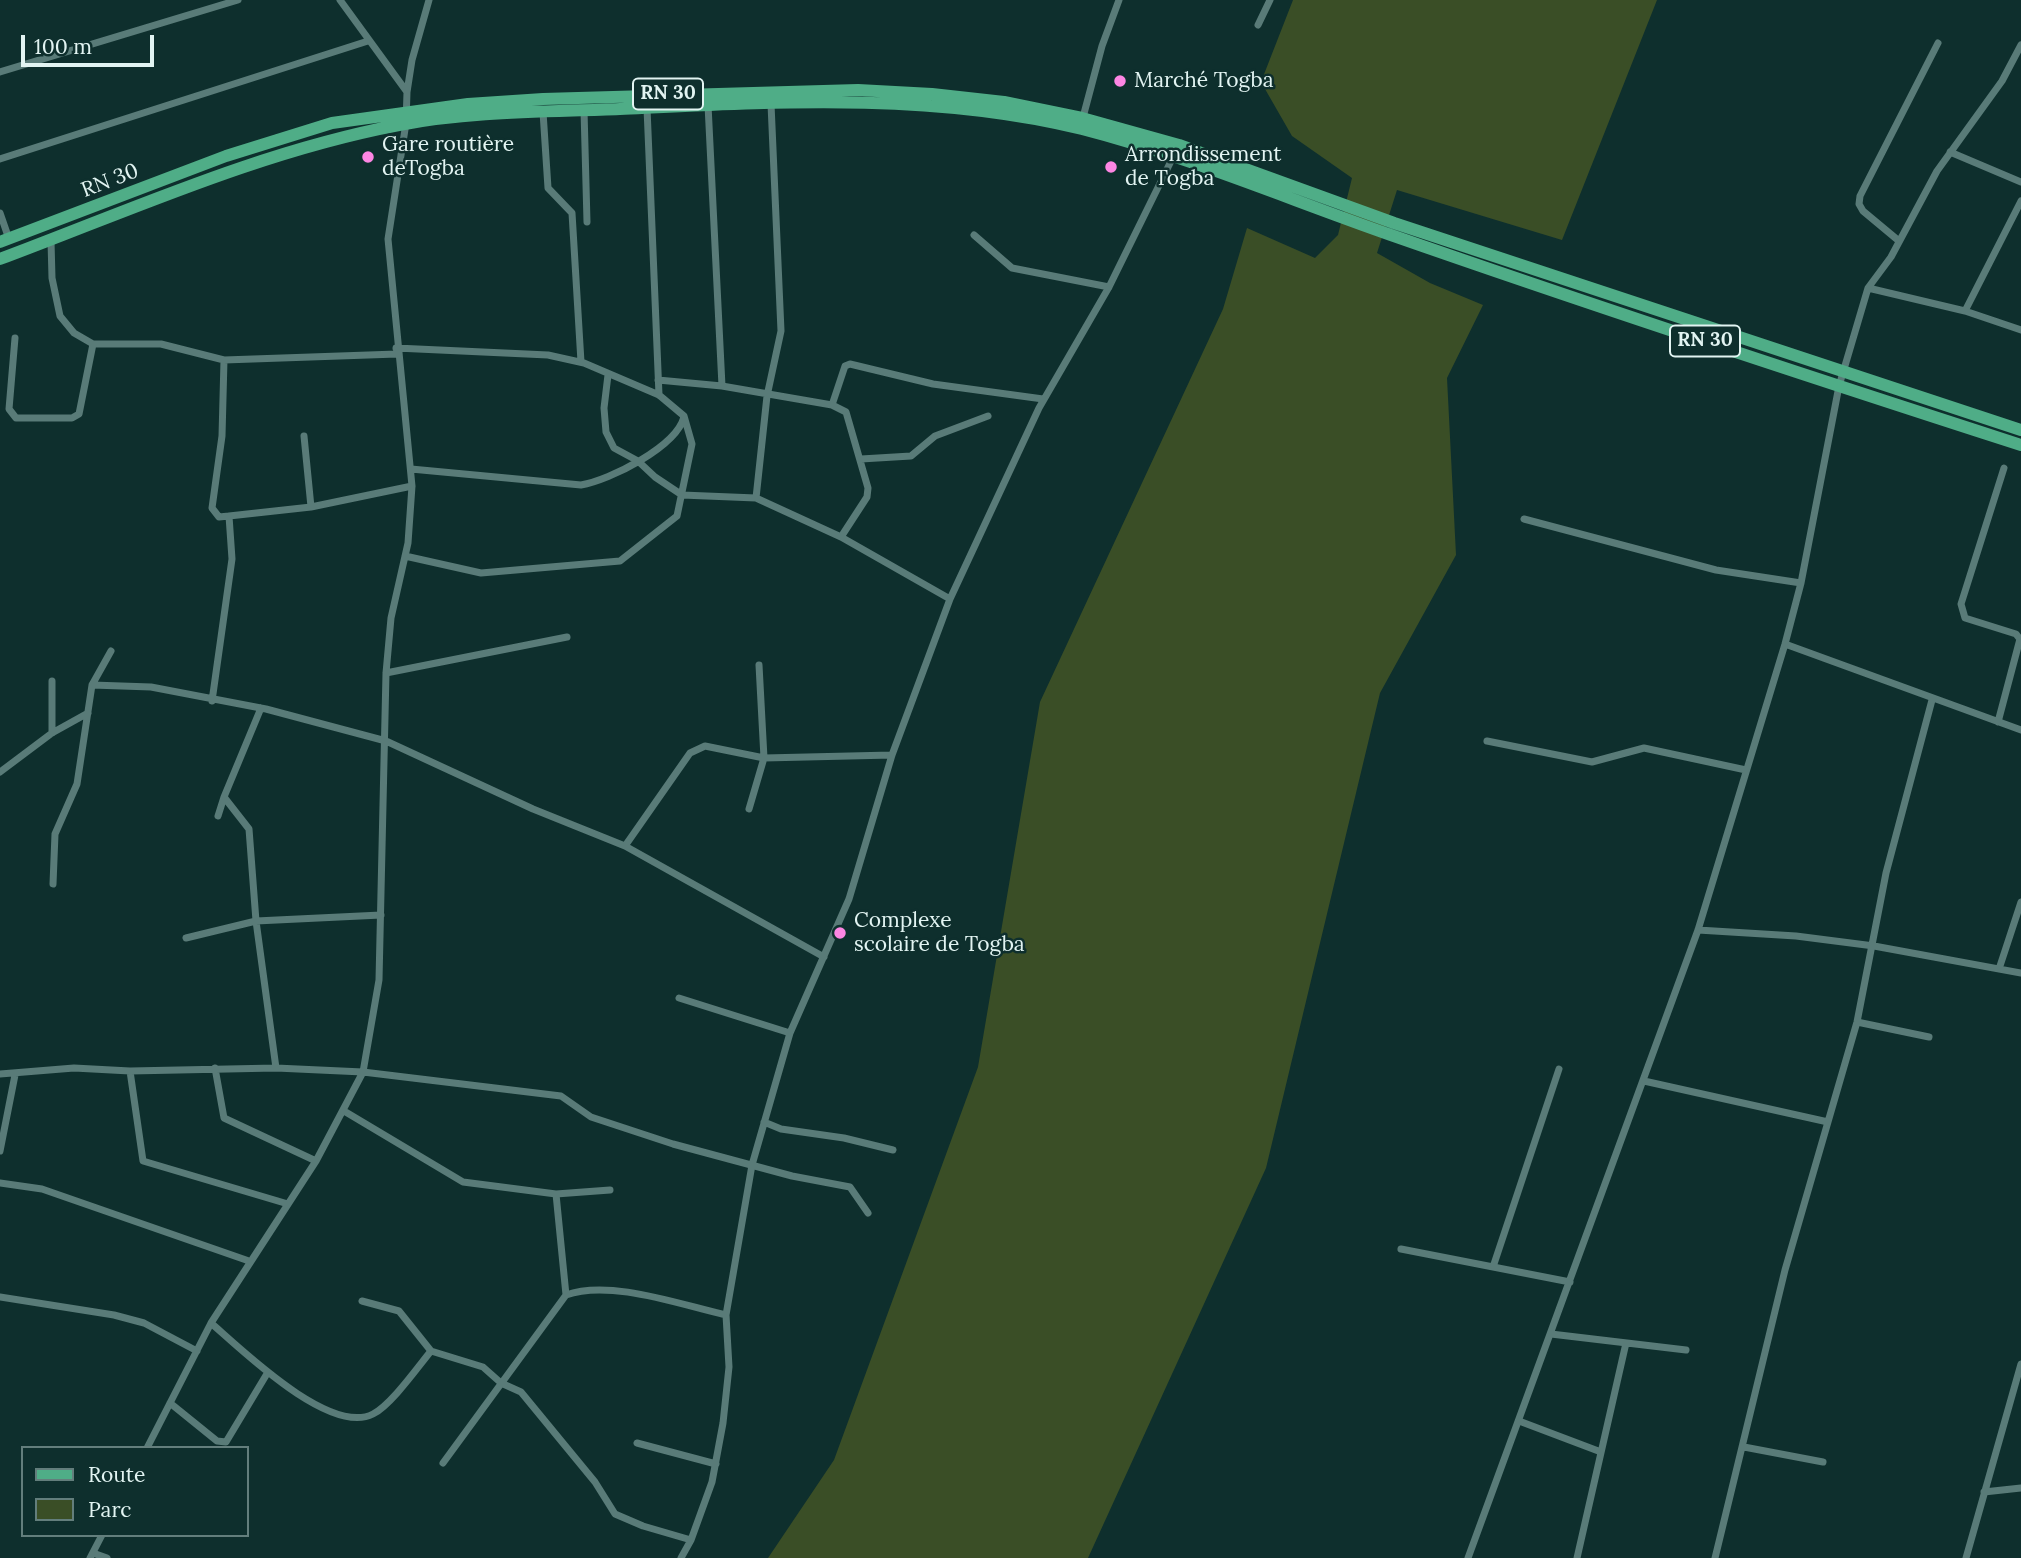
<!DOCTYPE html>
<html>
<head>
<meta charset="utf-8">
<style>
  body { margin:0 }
  #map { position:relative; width:2021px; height:1558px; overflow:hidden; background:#0e2f2d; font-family:Lora,serif }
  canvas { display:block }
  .legend { position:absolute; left:21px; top:1446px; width:228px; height:91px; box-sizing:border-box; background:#0e2f2d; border:2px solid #637e7c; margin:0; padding:9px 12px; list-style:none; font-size:21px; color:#e2f4f2 }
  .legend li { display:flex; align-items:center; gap:14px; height:35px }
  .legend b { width:35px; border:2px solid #637e7c }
  .scale { position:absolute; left:21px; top:35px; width:133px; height:32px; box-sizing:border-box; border:4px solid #e2f4f2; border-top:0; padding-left:9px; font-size:21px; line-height:24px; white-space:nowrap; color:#e2f4f2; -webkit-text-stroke:5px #0e2f2d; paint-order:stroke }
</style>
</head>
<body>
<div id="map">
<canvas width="2021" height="1558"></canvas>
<ul class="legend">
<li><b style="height:9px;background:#4fad87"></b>Route</li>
<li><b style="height:19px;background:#3a4e26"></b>Parc</li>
</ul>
<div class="scale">100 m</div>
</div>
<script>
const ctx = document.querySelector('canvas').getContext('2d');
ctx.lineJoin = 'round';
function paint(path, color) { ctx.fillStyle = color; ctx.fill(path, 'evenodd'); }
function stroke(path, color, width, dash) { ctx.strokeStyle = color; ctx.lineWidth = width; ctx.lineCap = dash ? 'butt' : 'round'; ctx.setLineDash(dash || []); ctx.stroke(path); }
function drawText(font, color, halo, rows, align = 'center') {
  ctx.font = font + ' Lora,serif'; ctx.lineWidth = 5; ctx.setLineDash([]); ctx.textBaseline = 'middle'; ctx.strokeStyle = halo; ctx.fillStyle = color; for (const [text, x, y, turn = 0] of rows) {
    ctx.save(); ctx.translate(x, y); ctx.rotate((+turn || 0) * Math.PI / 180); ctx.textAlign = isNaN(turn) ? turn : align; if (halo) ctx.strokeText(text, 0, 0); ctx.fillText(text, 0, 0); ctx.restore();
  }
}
const green = new Path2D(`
  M1293 0H1657L1562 240 1397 190 1377 253 1430 283 1483 305 1447 378 1456 555 1380 693 1266 1168 1088 1558H768L834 1460 978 1067 1040 702 1223 309 1247 228 1315 258 1338 235 1352 178 1292 136 1261 82Z`);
const minor = new Path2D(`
  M1258 25 1270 0
  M0 72 238 0
  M407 92 412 60 429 0
  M708 105 722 386
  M647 108 659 395
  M584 110 587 222
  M543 112 548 188 572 213 581 362
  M1082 121 1102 46 1119 0
  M1950 152 2021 182
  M0 159 368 41
  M0 213 9 239
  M974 235 1012 268 1109 287
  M51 241 52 278 60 316 74 333 93 344H161L224 360 397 354
  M1899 241 1863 211 1859 204 1860 196 1938 43
  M1868 288 1965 311 2021 330
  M1965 311 2021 201
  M15 338 9 409 16 418H72L79 414 93 344
  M396 348 548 355 584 363 659 395 684 416 692 444 677 516 620 561 481 573 405 556
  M608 375 604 408 606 432 614 448 638 461 655 477 682 495 756 498 841 537 950 599
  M658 380 722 386 832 405 846 412 868 488 867 497 841 537
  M832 405 845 366 850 364 933 384 1043 399
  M304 436 311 507
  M861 459 911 456 935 436 988 416
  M411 469 581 485C610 480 676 447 684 417
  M756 498 767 396 781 331 771 104
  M229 516 311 507 412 486
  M1524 519 1716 570 1801 583
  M1785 644 2021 730
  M386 673 567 637
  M52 681V733
  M92 685 151 687 266 709 386 741 533 809 625 846 824 957
  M212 701 232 559 229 516 219 517 212 508 222 436 224 360
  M261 708 224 797 249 829 256 921 276 1068
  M1998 722 2020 639 2016 634 1965 618 1961 604 2004 468
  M1487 741 1592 762 1644 748 1746 770
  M0 772 52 733 88 713
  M749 809 764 758 759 665
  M218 816 224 797
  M625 846 690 753 705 746 764 758 892 755
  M53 884 55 834 77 784 92 685 111 651
  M1698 930 1796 936 1874 946 2021 973
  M186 938 256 921 381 915
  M1999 969 2021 902
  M679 998 790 1033
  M1857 1022 1929 1037
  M215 1068 224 1118 316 1161
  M130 1071 143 1161 288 1204
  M0 1074 74 1068 130 1071 276 1068 363 1072 561 1096 591 1117 673 1144 792 1176 850 1187 868 1213
  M1644 1081 1828 1122
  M344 1111 463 1182 556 1194 610 1190
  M764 1122 781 1129 844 1138 893 1150
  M0 1151 15 1075
  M0 1183 42 1189 249 1261
  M556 1194 566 1295
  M1401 1249 1570 1282
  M1493 1267 1559 1069
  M0 1297 114 1315 144 1323 197 1351
  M362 1301 399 1311 431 1351 483 1367 501 1383 521 1392 595 1482 615 1514 643 1526 691 1540
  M211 1323C242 1350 330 1436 373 1414 391 1405 417 1368 431 1351
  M1551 1334 1686 1350
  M170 1403 217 1441 226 1442 268 1372
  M1519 1421 1601 1452
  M637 1443 716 1464
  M1744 1447 1823 1462
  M147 1448 211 1323 316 1161 363 1072 379 980 386 673 391 618 408 543 412 486 388 239 406 123 407 92 340 0
  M443 1463 566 1295C610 1279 681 1305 726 1315
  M1984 1492 2021 1488
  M93 1553 107 1558
  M90 1558 102 1535
  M681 1558 691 1540 712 1482 723 1423 729 1367 726 1315 752 1165 790 1033 849 899 892 755 950 599 1039 408 1109 287 1173 157
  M1468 1558 1698 930 1785 644 1801 583 1839 386 1868 288 1891 257 1937 171 2002 81 2021 45
  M1577 1558 1626 1343
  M1715 1558 1785 1270 1857 1022 1886 873 1932 700
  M1966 1558 2021 1364`);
const primary = new Path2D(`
  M0 242 226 156 332 123 468 104 543 99 858 90 932 94 1004 102 1082 118 1179 145 1394 223 2021 430
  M0 259C131 210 261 151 399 125 471 111 547 112 620 109 773 102 931 92 1082 129 1187 156 1288 199 1391 235 1600 308 1810 377 2021 445`);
const markers = [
  [1120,81,7,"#fd86e3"],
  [368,157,7,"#fd86e3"],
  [1111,167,7,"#fd86e3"],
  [840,933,7,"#fd86e3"]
];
const shields = [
  [668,94,70],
  [1705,341,70]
];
const shieldNames = [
  ["RN 30",668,94],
  ["RN 30",1705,341]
];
const poiNames = [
  ["Marché Togba",1134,81],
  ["Gare routière",382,145],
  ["deTogba",382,169],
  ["Arrondissement",1125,155],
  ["de Togba",1125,179],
  ["Complexe",854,921],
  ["scolaire de Togba",854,945]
];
const streetNames = [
  ["RN 30",110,181,-21]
];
paint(green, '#3a4e26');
stroke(minor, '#597b78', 7);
stroke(primary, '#4fad87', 12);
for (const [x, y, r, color] of markers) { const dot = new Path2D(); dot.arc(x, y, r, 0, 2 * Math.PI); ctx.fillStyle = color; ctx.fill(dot); stroke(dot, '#0e2f2d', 2.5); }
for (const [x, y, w] of shields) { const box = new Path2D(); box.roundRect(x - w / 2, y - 15.5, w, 31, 5); ctx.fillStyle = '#0e2f2d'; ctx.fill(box); stroke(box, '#e2f4f2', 2); }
drawText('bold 19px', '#e2f4f2', null, shieldNames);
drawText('21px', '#e2f4f2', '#0e2f2d', poiNames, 'left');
drawText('21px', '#e2f4f2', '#0e2f2d', streetNames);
</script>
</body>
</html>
